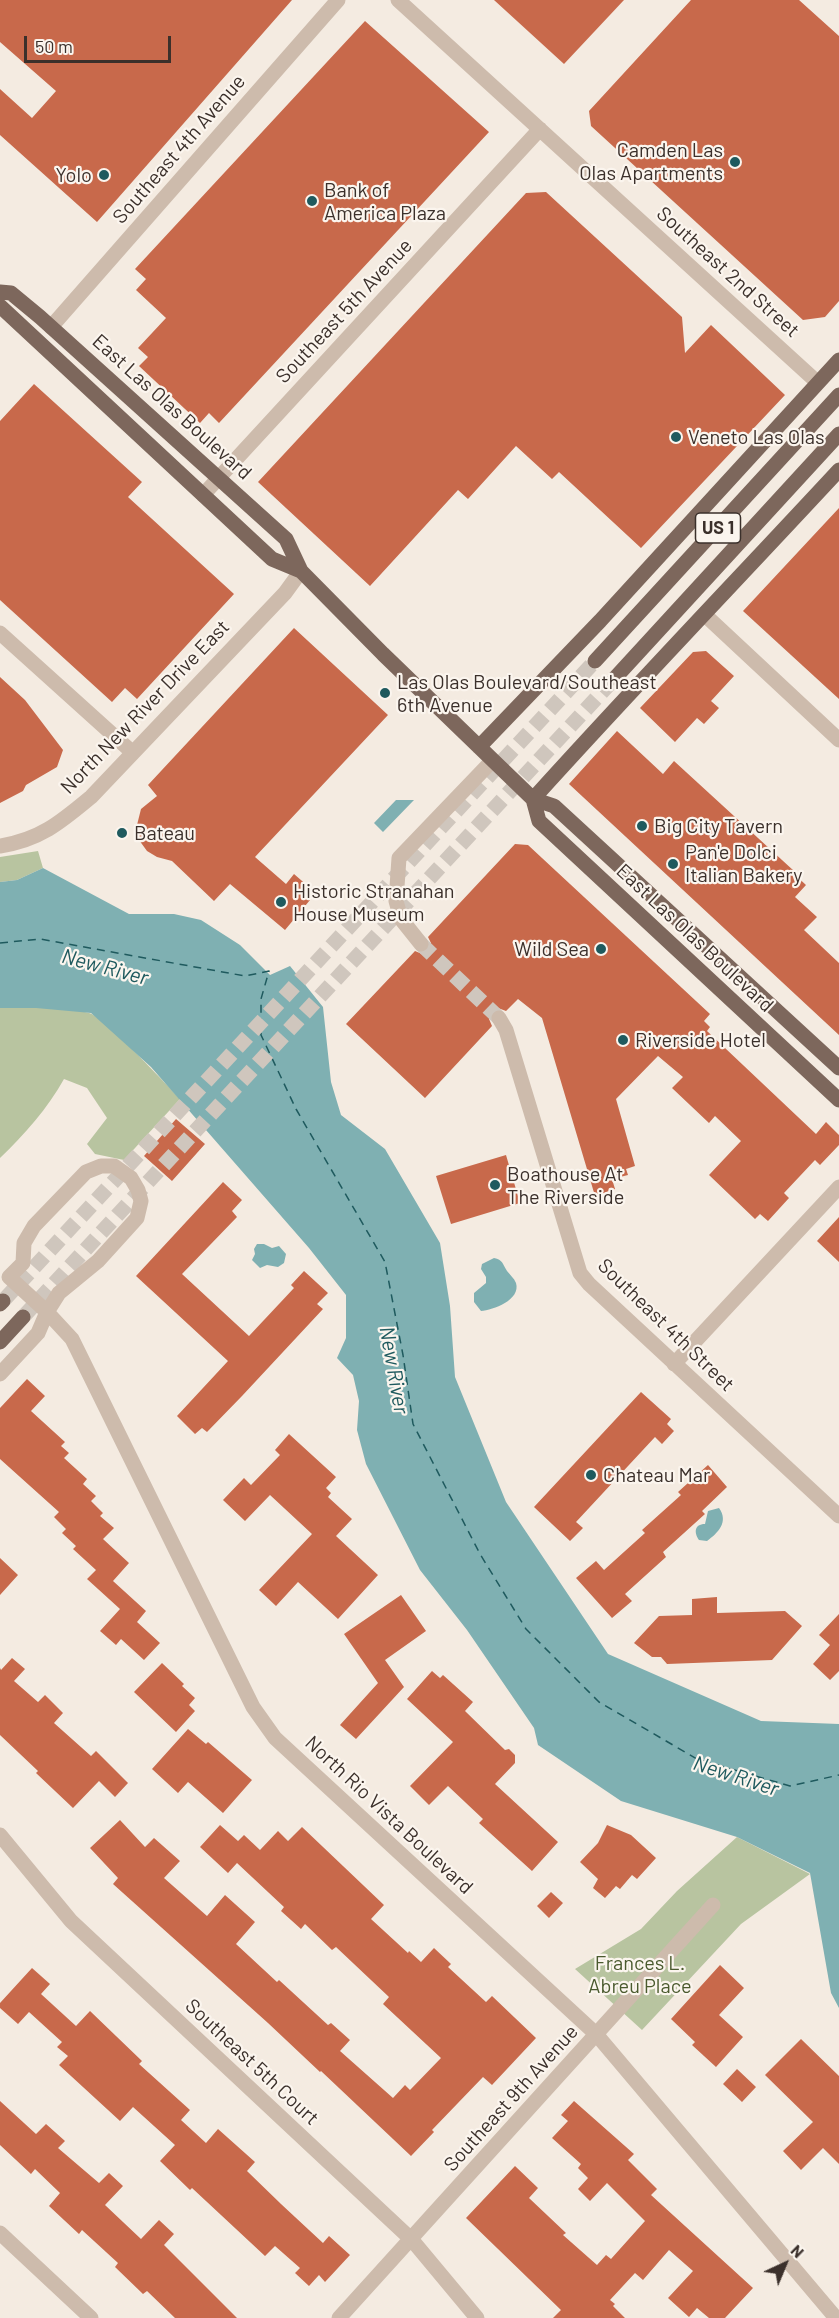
<!DOCTYPE html>
<html>
<head>
<meta charset="utf-8">
<style>
  body { margin:0 }
  #map { position:relative; width:839px; height:2318px; overflow:hidden; background:#f4ebe1; font-family:Barlow,sans-serif }
  canvas { display:block }
  .north { position:absolute; left:755px; top:2234px; width:60px; height:60px; -webkit-text-stroke:4px #fbf5ee; paint-order:stroke; rotate:44deg; font-size:16px; font-weight:700; line-height:24px; text-align:center; color:#3b302b }
  .north::after { content:''; display:block; margin:auto; width:21px; height:27px; background:#3b302b; clip-path:polygon(50% 0,100% 100%,50% 72%,0 100%) }
  .scale { position:absolute; left:24px; top:36px; width:147px; height:27px; box-sizing:border-box; border:3px solid #3b302b; border-top:0; padding-left:8px; font-size:18px; line-height:21px; white-space:nowrap; color:#3b302b; -webkit-text-stroke:4px #fbf5ee; paint-order:stroke }
</style>
</head>
<body>
<div id="map">
<canvas width="839" height="2318"></canvas>
<div class="north">N</div>
<div class="scale">50 m</div>
</div>
<script>
const ctx = document.querySelector('canvas').getContext('2d');
ctx.lineJoin = 'round';
function paint(path, color) { ctx.fillStyle = color; ctx.fill(path, 'evenodd'); }
function stroke(path, color, width, dash) { ctx.strokeStyle = color; ctx.lineWidth = width; ctx.lineCap = dash ? 'butt' : 'round'; ctx.setLineDash(dash || []); ctx.stroke(path); }
function drawText(font, color, halo, rows, align = 'center') {
  ctx.font = font + ' Barlow,sans-serif'; ctx.lineWidth = 4.5; ctx.setLineDash([]); ctx.textBaseline = 'middle'; ctx.strokeStyle = halo; ctx.fillStyle = color; for (const [text, x, y, turn = 0] of rows) {
    ctx.save(); ctx.translate(x, y); ctx.rotate((+turn || 0) * Math.PI / 180); ctx.textAlign = isNaN(turn) ? turn : align; if (halo) ctx.strokeText(text, 0, 0); ctx.fillText(text, 0, 0); ctx.restore();
  }
}
const green = new Path2D(`
  M38 851 43 868 17 880 0 882V857Z
  M0 1008C27 1008 62 1006 89 1013 103 1016 167 1085 180 1099L124 1160 95 1154 87 1144 107 1118 87 1088 64 1079C48 1108 24 1135 0 1158Z
  M737 1837 810 1874 741 1924 642 2030 575 1969 641 1929 677 1891Z`);
const water = new Path2D(`
  M396 800H414L383 832 374 823Z
  M43 868 129 914H174L201 920 240 945 270 975 290 966 323 1007 331 1082 341 1115 385 1149 440 1243 450 1306 455 1377 506 1502 608 1654 761 1721 839 1724V2008L831 1993 810 1873 737 1837 621 1801 538 1745 534 1728 467 1630 420 1570 366 1464 357 1430 359 1401 353 1375 337 1358 346 1338V1295L309 1248 151 1067 91 1013 36 1008H0V882L17 880Z
  M257 1244H264L272 1248 279 1246 286 1254 284 1263 278 1267 267 1265 260 1268 252 1260 255 1254 254 1249Z
  M494 1258C503 1260 502 1263 507 1271 510 1275 514 1278 516 1283 521 1300 493 1310 481 1311L474 1302V1293L486 1283V1277L481 1269 482 1264Z
  M719 1508C729 1522 718 1533 707 1541L699 1540C694 1533 694 1524 705 1524L708 1511Z`);
const ferry = new Path2D(`
  M0 943 40 939 245 976 269 971 261 999V1035L296 1109 385 1262 403 1355 413 1424 480 1554 526 1629 599 1702 697 1759 790 1786 839 1775`);
const building = new Path2D(`
  M0 0H292L97 222 0 135V89L32 118 56 91 0 42Z
  M494 0H624L564 64Z
  M691 0H799L839 36V301L825 317 803 320 591 126 589 111Z
  M365 21 489 132 219 423 209 413 200 423 139 366 148 357 138 348 166 318 136 290 146 279 135 269Z
  M546 192 682 317 685 353 711 325 785 395 641 548 559 472 552 479 516 446 468 499 458 490 370 586 258 482 526 193Z
  M34 384 142 482 128 497 234 594 137 699 125 688 112 702 0 600V421Z
  M839 508V699L743 611Z
  M294 628 388 715 255 857 286 884 294 874 309 887 303 894 310 900 285 930 230 884 214 901 172 861 157 857 147 851 139 840 136 829 141 809 157 796 148 785Z
  M706 651 734 676 711 701 719 708 704 724 697 718 675 742 640 708 693 652Z
  M0 677 25 700 63 750 57 767 26 785 23 791 0 803Z
  M617 731 663 774 674 761 794 871 792 872 806 885 795 897 817 917 804 930 839 963V1035L569 784Z
  M515 844 528 845 710 1014 704 1021 710 1027 707 1031 816 1134 826 1122 839 1135V1145L820 1165 815 1160 784 1193 789 1198 768 1221 760 1214 755 1219 709 1175 741 1141 715 1116 709 1123 672 1088 683 1077 658 1056 616 1099 635 1166 626 1169 628 1175 612 1179 615 1189 595 1196 542 1018 518 999 506 1011 498 1008 491 1013 489 1019 492 1026 425 1098 346 1024 415 951 422 954 428 951 431 943 428 937Z
  M176 1119 205 1144 172 1181 144 1156Z
  M506 1155 520 1203 451 1224 436 1176Z
  M223 1182 242 1200 232 1211 237 1217 182 1274 249 1336 294 1288 291 1285 304 1271 328 1293 317 1304 323 1309 242 1396 207 1432 202 1428 195 1434 177 1416 228 1361 136 1276Z
  M839 1217V1262L817 1241Z
  M27 1379 45 1396 31 1411 65 1442 61 1446 69 1453 64 1458 87 1479 83 1484 96 1496 91 1501 103 1513 100 1516 114 1528 103 1539 129 1563 113 1581 146 1611 137 1622 160 1643 144 1660 121 1639 116 1645 100 1631 120 1609 87 1579 96 1570 73 1549 76 1546 62 1533 66 1529 54 1517 59 1512 0 1459V1408Z
  M641 1392 671 1419 667 1424 674 1431 662 1444 655 1437 576 1522 583 1528 570 1541 534 1507Z
  M289 1434 336 1477 326 1488 331 1493 328 1497 352 1519 336 1536 378 1575 338 1619 298 1582 276 1606 259 1590 312 1534 270 1495 245 1521 223 1500 244 1478 251 1485 280 1455 275 1450Z
  M708 1465 727 1487 702 1511 705 1514 663 1552 666 1557 625 1594 632 1601 612 1618 576 1578 596 1561 604 1570 645 1533 642 1530 681 1495 678 1492Z
  M0 1558 18 1575 0 1595Z
  M401 1595 426 1631 385 1660 404 1687 356 1739 340 1725 378 1683 344 1634Z
  M717 1597V1613L785 1611 802 1626 772 1660 667 1664 661 1657H652L634 1643 659 1616 692 1615V1599Z
  M839 1614V1671L830 1680 813 1664 830 1645 819 1635Z
  M12 1658 25 1669 14 1681 38 1702 45 1695 63 1713 54 1723 91 1756 96 1751 128 1783 115 1797 99 1781 73 1808 36 1773 38 1771 0 1735V1668L1 1670Z
  M162 1663 184 1684 182 1686 195 1698 189 1705 195 1711 176 1732 134 1692Z
  M432 1671 440 1678 443 1675 473 1702 465 1711 505 1750 509 1749 515 1755V1763L495 1784 558 1842 532 1871 479 1823 483 1819 448 1786 429 1805 410 1786 453 1742 407 1699Z
  M188 1729 206 1744 208 1742 252 1780 223 1813 188 1782 178 1793 152 1769Z
  M120 1820 145 1847 154 1838 180 1861 164 1878 207 1916 225 1895 255 1922 236 1944 277 1982 279 1980 328 2025 331 2023 350 2040 340 2051 393 2098 405 2085 410 2090 441 2058 383 2004 389 1997 336 1947 332 1950 305 1924 301 1929 281 1911 284 1907 237 1863 228 1873 200 1847 220 1825 238 1841 244 1835 260 1850 278 1831 288 1841 302 1827 384 1905 371 1919 408 1953 409 1951 421 1962 434 1948 451 1964 448 1967 486 2002 492 1996 536 2038 492 2085 483 2077 432 2130 434 2132 411 2156 321 2071 320 2072 268 2023 113 1884 118 1878 90 1848Z
  M607 1825 631 1835 656 1858 637 1879 632 1875 620 1889 616 1886 605 1898 593 1888 598 1879 580 1862 598 1843Z
  M551 1892 563 1903 549 1918 537 1906Z
  M720 1965 744 1988 719 2015 743 2037 716 2067 692 2045 695 2042 671 2019Z
  M32 1968 50 1984 41 1994 76 2026 90 2011 142 2061 139 2064 190 2110 181 2120 206 2143 218 2129 255 2162 247 2171 281 2204 323 2243 329 2236 350 2255 325 2282 319 2275 309 2286 295 2273 300 2268 275 2246 265 2256 192 2188 190 2190 160 2161 175 2145 133 2107 120 2121 59 2065 68 2056 57 2047 62 2042 29 2012 18 2024 0 2008V2003Z
  M801 2039 839 2076V2164L823 2148 801 2170 783 2151 813 2122 765 2075Z
  M737 2069 756 2087 742 2102 723 2084Z
  M0 2101 36 2134 46 2124 65 2141 58 2148 99 2183 109 2173 123 2186 105 2205 141 2239 159 2220 174 2234 164 2245 237 2318H175L147 2291 143 2294 115 2267 118 2263 82 2230 79 2234 49 2206 60 2193 35 2169 31 2174 0 2145Z
  M574 2101 634 2154 628 2160 657 2189 651 2195 753 2288 725 2318H709L697 2308 689 2317 668 2298 693 2271 669 2250 643 2280 635 2273 610 2300 615 2304 613 2306 625 2318H553L561 2310 466 2218 515 2166 538 2188 529 2198 566 2233 563 2235 597 2265 606 2255 611 2259 645 2221 607 2183 590 2201 578 2189 588 2178 578 2168 581 2164 552 2138 568 2121 561 2115Z`);
const minorTunnel = new Path2D(`
  M421 944 499 1018`);
const majorTunnel = new Path2D(`
  M3 1301 595 661
  M23 1317 615 678`);
const minor = new Path2D(`
  M398 0 817 382
  M51 327 338 0
  M203 495 540 129
  M705 615 839 740
  M0 633 132 752
  M0 846C40 840 61 822 91 797L285 593 301 571
  M421 944 401 919 396 901 399 858 492 761
  M499 1018 506 1030 580 1273 589 1284 839 1516
  M9 1277 47 1312 72 1339 253 1707 275 1738 596 2034 836 2318
  M674 1364 839 1187
  M0 1374 38 1333 47 1312 59 1293 98 1261 137 1218 141 1201 138 1190 131 1178 114 1166H101L86 1172 34 1226 24 1243 23 1263 9 1277
  M0 1835 71 1921 412 2240 477 2318
  M0 2233 91 2318
  M339 2318 713 1905`);
const major = new Path2D(`
  M0 292 11 293 40 317 286 539 301 571 383 654 533 799 554 806 839 1068
  M0 306 272 559 301 571
  M595 661 839 395
  M615 678 839 434
  M479 747 600 621 839 360
  M533 799C633 688 737 580 839 470
  M533 799 539 821 839 1100
  M0 1304 3 1301
  M0 1342 23 1317`);
const markers = [
  [735,162,6,"#1f5a5e"],
  [104,175,6,"#1f5a5e"],
  [312,201,6,"#1f5a5e"],
  [676,437,6,"#1f5a5e"],
  [385,693,6,"#1f5a5e"],
  [642,826,6,"#1f5a5e"],
  [122,833,6,"#1f5a5e"],
  [673,864,6,"#1f5a5e"],
  [281,902,6,"#1f5a5e"],
  [601,949,6,"#1f5a5e"],
  [623,1040,6,"#1f5a5e"],
  [495,1185,6,"#1f5a5e"],
  [591,1475,6,"#1f5a5e"]
];
const shields = [
  [718,528,45]
];
const shieldNames = [
  ["US 1",718,528]
];
const streetNames = [
  ["Southeast 4th Avenue",179,149,-49],
  ["Southeast 2nd Street",728,272,42],
  ["Southeast 5th Avenue",344,311,-47],
  ["East Las Olas Boulevard",172,407,42],
  ["North New River Drive East",145,707,-46],
  ["East Las Olas Boulevard",695,938,43],
  ["Southeast 4th Street",666,1325,44],
  ["North Rio Vista Boulevard",389,1815,43],
  ["Southeast 5th Court",252,2062,43],
  ["Southeast 9th Avenue",511,2098,-48]
];
const poiNames = [
  ["Camden Las",723,150,"right"],
  ["Olas Apartments",723,173,"right"],
  ["Yolo",92,175,"right"],
  ["Bank of",324,190],
  ["America Plaza",324,213],
  ["Veneto Las Olas",688,437],
  ["Las Olas Boulevard/Southeast",397,682],
  ["6th Avenue",397,705],
  ["Big City Tavern",654,826],
  ["Bateau",134,833],
  ["Pan'e Dolci",685,852],
  ["Italian Bakery",685,875],
  ["Historic Stranahan",293,891],
  ["House Museum",293,914],
  ["Wild Sea",589,949,"right"],
  ["Riverside Hotel",635,1040],
  ["Boathouse At",507,1174],
  ["The Riverside",507,1197],
  ["Chateau Mar",603,1475]
];
const parkNames = [
  ["Frances L.",640,1963],
  ["Abreu Place",640,1986]
];
const waterNames = [
  ["New River",105,967,15],
  ["New River",394,1370,80],
  ["New River",736,1776,18]
];
paint(green, '#b8c4a0');
paint(water, '#7fb0b2');
stroke(ferry, '#1f5a5e', 1.5, [8, 6]);
paint(building, '#c8694b');
stroke(minorTunnel, '#cfc6bd', 15, [15, 8]);
stroke(majorTunnel, '#cfc6bd', 15, [15, 8]);
stroke(minor, '#cdbbac', 15);
stroke(major, '#7d675c', 15);
for (const [x, y, r, color] of markers) { const dot = new Path2D(); dot.arc(x, y, r, 0, 2 * Math.PI); ctx.fillStyle = color; ctx.fill(dot); stroke(dot, '#fbf5ee', 2); }
for (const [x, y, w] of shields) { const box = new Path2D(); box.roundRect(x - w / 2, y - 15, w, 30, 4.5); ctx.fillStyle = '#fbf5ee'; ctx.fill(box); stroke(box, '#3b302b', 1.5); }
drawText('bold 18px', '#3b302b', null, shieldNames);
drawText('20px', '#3b302b', '#fbf5ee', streetNames);
drawText('20px', '#3b302b', '#fbf5ee', poiNames, 'left');
drawText('20px', '#4a5a2e', '#fbf5ee', parkNames);
drawText('italic 21px', '#1f5a5e', '#fbf5ee', waterNames);
</script>
</body>
</html>
